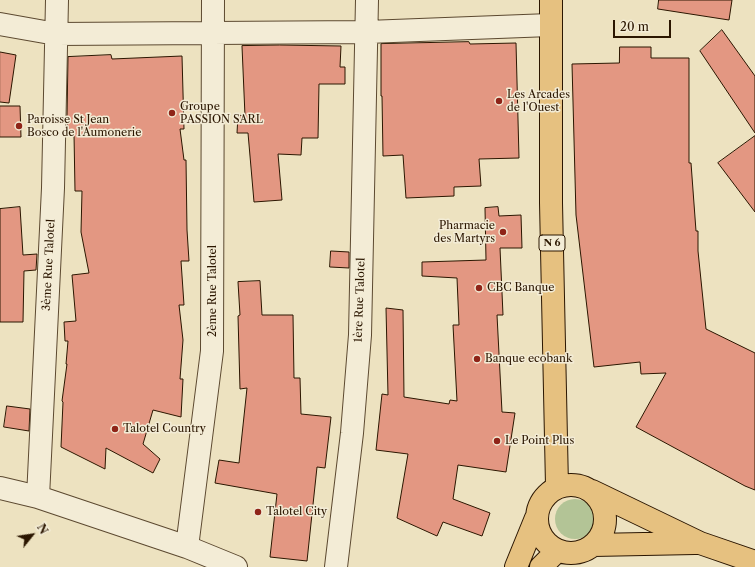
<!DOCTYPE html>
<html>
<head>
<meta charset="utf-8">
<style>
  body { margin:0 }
  #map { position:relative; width:755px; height:567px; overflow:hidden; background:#ede2c0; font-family:"Libre Caslon Text",serif }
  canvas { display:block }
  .north { position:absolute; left:12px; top:515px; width:40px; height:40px; -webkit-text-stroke:3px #f3ecd6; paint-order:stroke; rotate:60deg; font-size:11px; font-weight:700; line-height:16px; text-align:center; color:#2b1600 }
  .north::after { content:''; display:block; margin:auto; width:14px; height:18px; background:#2b1600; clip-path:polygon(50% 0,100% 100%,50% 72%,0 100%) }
  .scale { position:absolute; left:613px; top:20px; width:58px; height:18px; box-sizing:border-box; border:2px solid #2b1600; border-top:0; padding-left:5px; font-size:12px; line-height:14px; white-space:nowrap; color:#2b1600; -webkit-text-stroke:3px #f3ecd6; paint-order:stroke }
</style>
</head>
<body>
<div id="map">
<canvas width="755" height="567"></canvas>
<div class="north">N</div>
<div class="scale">20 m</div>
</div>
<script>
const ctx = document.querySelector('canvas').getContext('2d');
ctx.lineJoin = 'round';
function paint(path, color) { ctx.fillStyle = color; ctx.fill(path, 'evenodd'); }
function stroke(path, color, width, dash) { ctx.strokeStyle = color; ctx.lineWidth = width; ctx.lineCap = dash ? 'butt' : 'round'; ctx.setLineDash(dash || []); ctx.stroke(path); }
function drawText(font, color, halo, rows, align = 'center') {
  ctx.font = font + ' "Libre Caslon Text",serif'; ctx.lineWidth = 3; ctx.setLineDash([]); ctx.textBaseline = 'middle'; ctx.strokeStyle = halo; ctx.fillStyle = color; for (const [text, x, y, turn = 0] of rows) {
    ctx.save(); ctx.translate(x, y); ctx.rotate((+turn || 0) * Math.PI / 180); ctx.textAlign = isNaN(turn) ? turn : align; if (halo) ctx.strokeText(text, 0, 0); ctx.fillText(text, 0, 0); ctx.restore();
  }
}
const green = new Path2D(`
  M555 519a20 20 0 1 1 40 0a20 20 0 1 1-40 0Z`);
const building = new Path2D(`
  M659 0H732L729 20 658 9Z
  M722 30 755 76V133L700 51Z
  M469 42 470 44 516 43 519 158 479 159 481 186 454 187V196L406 198 403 155 383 156 382 96H381V44Z
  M280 45 341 46 340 67H345V84H319L318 138H302L301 155 278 154 282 200 254 202 248 133H237L238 115 245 116 242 46Z
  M620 47H651V58H689V163H691L696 231H698V251L706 329 755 353V490L745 486 636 427 666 373 641 374 640 362 594 367 576 215 572 64 619 63Z
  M0 52 16 55 9 103 0 102Z
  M111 55 112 59 182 56 184 129H180L184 160H186L187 230 189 261H181L184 305H179L183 340 180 379H183L181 417 153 410 143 444 160 459 153 473 106 448 105 469 61 447 63 402 62 401 67 364H66L68 341H65L64 322 76 321 72 275 89 273 81 232 82 191H75L74 134 68 135 67 116 68 57Z
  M0 106H20L21 137H0Z
  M755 136V212L718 163Z
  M20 207 23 255 37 254 36 270 24 271 23 322H0V209Z
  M498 207 499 216 521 215 522 248H500L503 315H497L502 412 515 413 506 472 458 465 453 499 490 513 482 536 443 522 437 536 397 518 408 454 376 450 382 394 388 395 386 308 403 310 404 397 449 404 450 400 457 401 453 325H459L457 278 422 276V262L486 260 485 208Z
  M331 251 349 252V268L330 267Z
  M260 281 262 315H293L294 378H300L301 414 331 417 325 468 317 467 307 561 270 557 277 494 215 483 219 460 239 463 247 388 240 389 238 316 240 315 238 282Z
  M7 406 30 409 29 431 4 427Z`);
const minor = new Path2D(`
  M0 24 56 34 367 32 550 25
  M0 488 38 497 187 547 236 567
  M38 497 53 188 57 0
  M187 547 212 351 213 0
  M336 567 352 433 360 335 367 0`);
const highway = new Path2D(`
  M551 0V203L557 486
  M537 519a34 34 0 1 1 68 0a34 34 0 1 1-68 0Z
  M592 491 700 543 755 562
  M593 545 695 543
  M516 567 536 518
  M541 567 557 551`);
const markers = [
  [499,101,4,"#8f2418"],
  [172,113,4,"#8f2418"],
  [19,126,4,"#8f2418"],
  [503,232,4,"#8f2418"],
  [479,288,4,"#8f2418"],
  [477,359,4,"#8f2418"],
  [115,429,4,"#8f2418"],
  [497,441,4,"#8f2418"],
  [258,512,4,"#8f2418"]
];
const shields = [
  [552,243,26]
];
const shieldNames = [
  ["N 6",552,243]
];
const poiNames = [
  ["Les Arcades",507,95],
  ["de l'Ouest",507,108],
  ["Groupe",180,107],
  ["PASSION SARL",180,120],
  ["Paroisse St Jean",27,120],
  ["Bosco de l'Aumonerie",27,133],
  ["Pharmacie",495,226,"right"],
  ["des Martyrs",495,239,"right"],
  ["CBC Banque",487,288],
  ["Banque ecobank",485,359],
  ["Talotel Country",123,429],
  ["Le Point Plus",505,441],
  ["Talotel City",266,512]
];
const streetNames = [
  ["3ème Rue Talotel",49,265,-87],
  ["2ème Rue Talotel",213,291,-90],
  ["1ère Rue Talotel",360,300,-88]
];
paint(green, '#b3c496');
paint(building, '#e39782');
stroke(building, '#2b1600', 1);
stroke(minor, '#5c4930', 24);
stroke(highway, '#2b1600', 24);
stroke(minor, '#f3ecd6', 22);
stroke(highway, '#e6c180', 22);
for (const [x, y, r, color] of markers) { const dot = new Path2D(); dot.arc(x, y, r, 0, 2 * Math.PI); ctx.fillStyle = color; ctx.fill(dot); stroke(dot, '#f3ecd6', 1.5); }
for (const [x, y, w] of shields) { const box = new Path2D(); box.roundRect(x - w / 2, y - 8, w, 16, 3); ctx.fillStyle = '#f3ecd6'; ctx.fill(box); stroke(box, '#2b1600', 1); }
drawText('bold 10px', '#2b1600', null, shieldNames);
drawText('11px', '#2b1600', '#f3ecd6', poiNames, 'left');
drawText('11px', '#2b1600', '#f3ecd6', streetNames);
</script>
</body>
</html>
